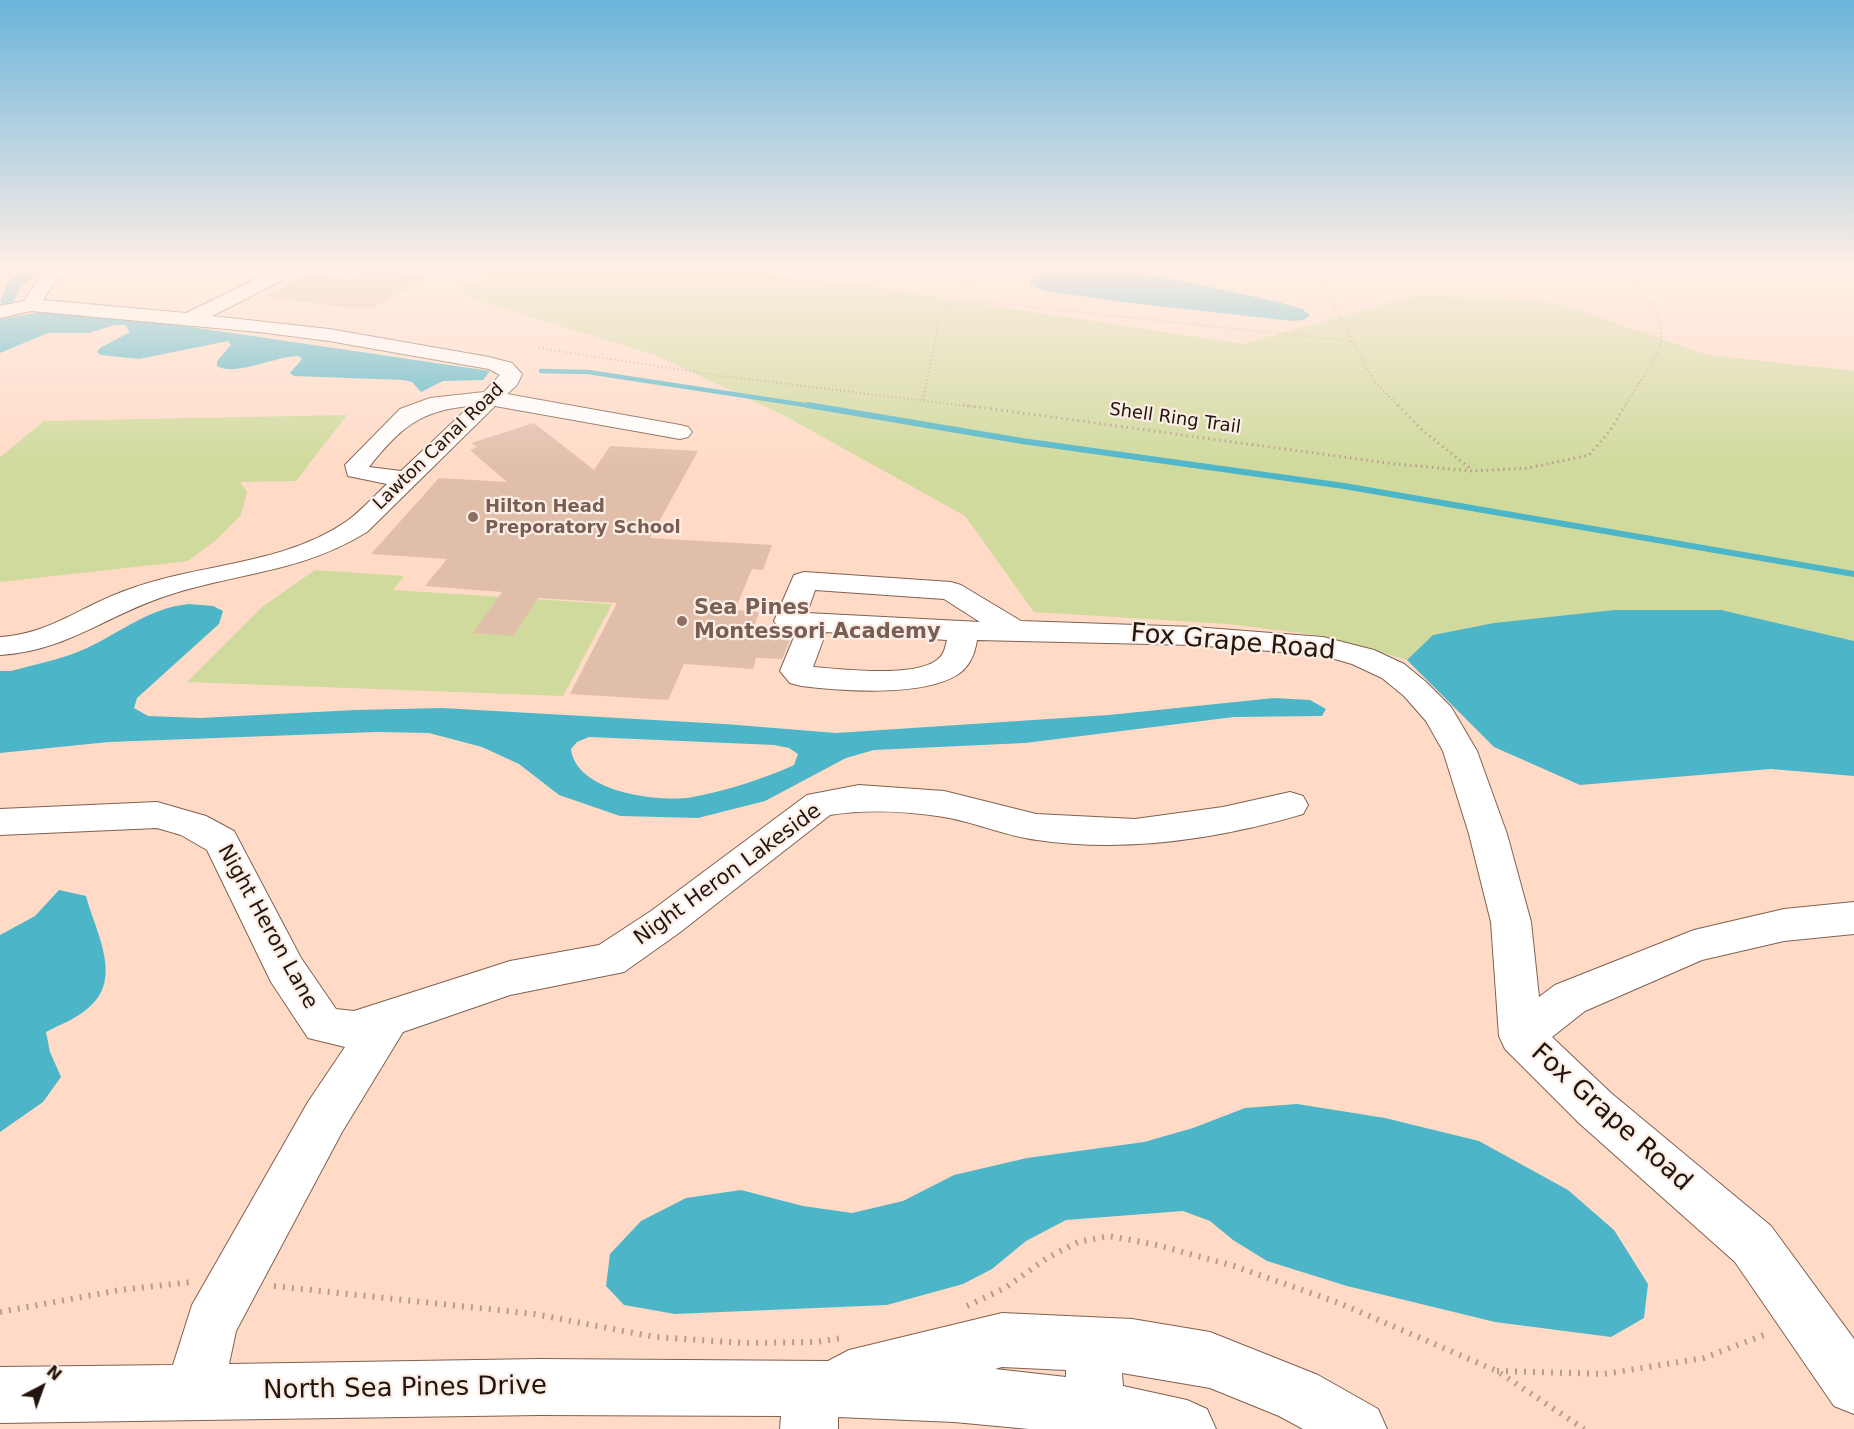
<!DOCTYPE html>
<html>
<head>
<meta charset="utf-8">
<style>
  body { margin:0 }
  #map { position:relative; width:1854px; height:1429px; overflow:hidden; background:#ffdbc7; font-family:"DejaVu Sans",sans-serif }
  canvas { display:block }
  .north { position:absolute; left:12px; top:1357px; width:60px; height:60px; -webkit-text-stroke:4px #fcede5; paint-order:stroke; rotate:41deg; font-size:16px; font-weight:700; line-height:24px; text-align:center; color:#21150e }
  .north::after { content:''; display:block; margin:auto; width:21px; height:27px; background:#21150e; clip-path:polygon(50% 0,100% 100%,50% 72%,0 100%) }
</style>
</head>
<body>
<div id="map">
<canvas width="1854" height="1429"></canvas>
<div class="north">N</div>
</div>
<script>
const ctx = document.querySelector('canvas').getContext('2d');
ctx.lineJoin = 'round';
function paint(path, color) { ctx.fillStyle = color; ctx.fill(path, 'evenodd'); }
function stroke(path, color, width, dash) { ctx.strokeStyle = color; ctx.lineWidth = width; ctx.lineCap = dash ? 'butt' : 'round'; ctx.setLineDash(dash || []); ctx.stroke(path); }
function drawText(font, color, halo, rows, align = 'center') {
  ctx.font = font + ' "DejaVu Sans",sans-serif'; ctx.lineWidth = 4.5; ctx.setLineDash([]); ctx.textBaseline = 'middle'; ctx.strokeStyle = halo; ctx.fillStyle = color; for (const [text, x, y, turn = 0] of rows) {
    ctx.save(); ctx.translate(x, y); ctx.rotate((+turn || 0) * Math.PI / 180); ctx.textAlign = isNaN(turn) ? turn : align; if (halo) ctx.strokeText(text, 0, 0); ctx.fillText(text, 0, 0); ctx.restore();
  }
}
const green = new Path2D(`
  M505 269H715L845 283 1243 344 1417 295 1515 299 1562 305 1709 355 1854 371V641L1721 610H1616L1494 623 1433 635 1407 660 1324 636 1228 624 1034 612 965 516 785 416 655 355 478 301 456 289Z
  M347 415 296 481 240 482 247 492 241 515 216 540 188 561 0 582V457L44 421Z
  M315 570 404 576 393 590 612 604 563 696 187 682 262 607Z`);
const water = new Path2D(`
  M1045 269H1102L1163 277 1278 302 1302 309 1310 315 1304 320 1292 321 1131 303 1044 291 1029 284 1032 278Z
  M35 313H65L157 322 490 371 483 380 443 381 421 392 412 382 403 380 294 376 290 373 302 359 298 356C276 356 235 377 217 366V361L231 345 228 341 139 359 101 355 97 352 100 348 130 332 125 325H115L89 333H48L0 353V319Z
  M189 604 213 606 223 611 219 624 137 698 134 708 148 716 200 718 355 710 442 708 725 724 836 733 1109 715 1274 698 1310 700 1326 709 1322 716 1234 717 1025 743 874 750 846 758 765 801 698 818 620 816 559 795 519 764 482 747 429 733 376 732 109 742 0 753V671H11C36 664 64 659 87 648 123 631 149 608 189 604ZM589 737 774 745 789 748 798 754 794 765C761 780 728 790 693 797 658 803 576 792 571 749L577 742Z
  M1614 610H1721L1854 641V776L1771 769 1580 785 1494 747 1407 660 1433 635 1494 623Z
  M59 890 86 896C95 931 125 980 87 1009 76 1019 59 1025 46 1032L50 1052 61 1077 43 1102 0 1132V935L35 916Z
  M1297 1104 1385 1118 1479 1141 1568 1190 1614 1230 1648 1284 1644 1318 1611 1337 1495 1322 1347 1286 1267 1261 1233 1240 1210 1221 1183 1211 1066 1220 1026 1241 992 1269 963 1284 887 1305 675 1314 624 1305 606 1286 610 1254 641 1221 686 1198 741 1190 803 1206 852 1213 903 1201 954 1175 1027 1158 1144 1142 1193 1128 1245 1108Z`);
const streamFar1 = new Path2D(`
  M541 371 588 372 818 407`);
const stream = new Path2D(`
  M808 405 1022 441 1344 486 1854 574`);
const canal = new Path2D(`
  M26 269H43L20 287 13 305H3L0 302 8 282Z`);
const building = new Path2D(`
  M370 269 429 276 372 308 360 307 356 309 263 296 306 274 352 279Z
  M534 423 594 470 610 446 698 451 650 538 772 545 763 570 752 569 735 610 759 612 753 630 793 633 782 659 756 658 753 669 684 664 668 700 570 694 617 603 538 598 513 636 473 633 502 592 425 586 447 559 371 554 439 478 507 482 470 450 477 447 471 443Z`);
const pathFar2 = new Path2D(`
  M1315 269 1374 381 1399 407
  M1622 269C1640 286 1668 318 1660 346 1655 362 1633 391 1624 407
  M0 277 14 269
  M953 299 1352 341
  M539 348 722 376 976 407
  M923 400 939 319 959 289 996 269`);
const pathFar1 = new Path2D(`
  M963 405 1395 464 1473 471 1528 468 1589 455 1610 431 1625 405
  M1398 405 1422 430 1472 470`);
const path = new Path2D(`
  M274 1286 534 1314 655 1337 744 1343 817 1342 841 1338
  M967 1306 1005 1288 1047 1258 1078 1242 1109 1236 1157 1245 1234 1266 1339 1303 1497 1371 1584 1429
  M0 1312 120 1290 192 1282
  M1497 1371 1604 1374 1704 1358 1769 1333`);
const minor = new Path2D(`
  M50 269H70L54 283 43 300 186 313 277 269H289L292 273 289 277 212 316 329 329 489 357 512 363 522 374 517 385 507 394 680 425 688 427 692 432 688 437 680 439 495 406 367 532C302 572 242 572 172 594 109 613 68 651 0 655V637C50 634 81 606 127 590 198 563 282 566 347 521 361 511 374 496 387 484L348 476 345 465 400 409 430 398 484 392 500 375 489 369 329 341 259 332 31 311 0 318V306L24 301 41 276ZM470 406 401 471 369 467C399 429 420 410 470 406Z
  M804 572 951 582 961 585 1021 621 1194 627 1323 637 1374 650 1404 664 1426 682 1451 707 1477 751 1507 834 1531 922 1539 997 1555 985 1694 930 1784 909 1854 902V934L1784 941 1702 960 1585 1011 1552 1037 1611 1093 1771 1226 1854 1339V1414L1834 1406 1735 1262 1579 1123 1505 1049 1499 1036 1491 922 1469 834 1443 751 1426 721 1404 696 1382 678 1352 664 1321 655 1194 645 977 640C975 653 970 667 957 675 921 697 842 691 801 686L790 683 780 671 797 630 778 627 774 621 794 575ZM815 590 944 599 980 622 807 613ZM826 632 947 640C945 648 944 655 937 660 913 678 843 669 813 667Z
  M859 785 944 791 1036 814 1135 819 1223 807 1290 792 1303 796 1308 805 1303 814C1218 839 1125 853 1037 840 1005 836 975 822 944 817 907 811 867 809 830 815L679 933 624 972 510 995 403 1032 342 1132 236 1331 229 1364 539 1359 828 1361 849 1350 1002 1313 1132 1319 1210 1332 1318 1375 1378 1409 1387 1429H1303L1279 1416 1210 1388 1122 1373 1123 1386 1187 1400 1207 1409 1216 1429H1029L954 1422 838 1417V1429H780L781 1416 539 1415 0 1423V1367L173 1365 192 1305 308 1102 345 1047 308 1038 271 982 207 850 181 835 157 828 0 835V809L157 802 206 816 234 831 301 958 336 1009 354 1011 510 961 599 945 651 911 807 795ZM1002 1367 1066 1370V1377L995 1369Z`);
const markers = [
  [473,517,6,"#8d6e63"],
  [682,621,6,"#8d6e63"]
];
const farStreetnames = [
  ["Shell Ring Trail",1175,419,8],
  ["Lawton Canal Road",439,447,-44]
];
const farEducationnames = [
  ["Hilton Head",485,507],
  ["Preporatory School",485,528]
];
const educationNames = [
  ["Sea Pines",694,609],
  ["Montessori Academy",694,633]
];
const streetNames = [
  ["Night Heron Lakeside",728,875,-36],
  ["Night Heron Lane",267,927,61]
];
const nearStreetnames = [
  ["Fox Grape Road",1233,643,5],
  ["Fox Grape Road",1611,1118,42],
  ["North Sea Pines Drive",405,1389,-1]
];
paint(green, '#cfda9c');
paint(water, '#4db5c8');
stroke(streamFar1, '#4db5c8', 4.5);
stroke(stream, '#4db5c8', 6);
paint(canal, '#4db5c8');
paint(building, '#e1beaa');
stroke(minor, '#80614f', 2);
stroke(pathFar2, '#b79b8b', 2, [1, 3]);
stroke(pathFar1, '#b79b8b', 3, [1.5, 4]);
stroke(path, '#b79b8b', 6, [2, 7]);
paint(minor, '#fff');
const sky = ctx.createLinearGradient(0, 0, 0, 469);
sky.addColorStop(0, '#6ab4db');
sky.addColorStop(0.57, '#ffefe6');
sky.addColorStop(1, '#ffefe600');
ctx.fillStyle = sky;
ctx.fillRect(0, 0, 1854, 469);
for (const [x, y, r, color] of markers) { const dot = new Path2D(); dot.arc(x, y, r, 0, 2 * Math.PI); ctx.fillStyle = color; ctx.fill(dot); stroke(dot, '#fcede5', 2); }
drawText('18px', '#21150e', '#fcede5', farStreetnames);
drawText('bold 18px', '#785e54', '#fcede5', farEducationnames, 'left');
drawText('bold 21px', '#785e54', '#fcede5', educationNames, 'left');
drawText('21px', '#21150e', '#fcede5', streetNames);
drawText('26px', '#21150e', '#fcede5', nearStreetnames);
</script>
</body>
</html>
